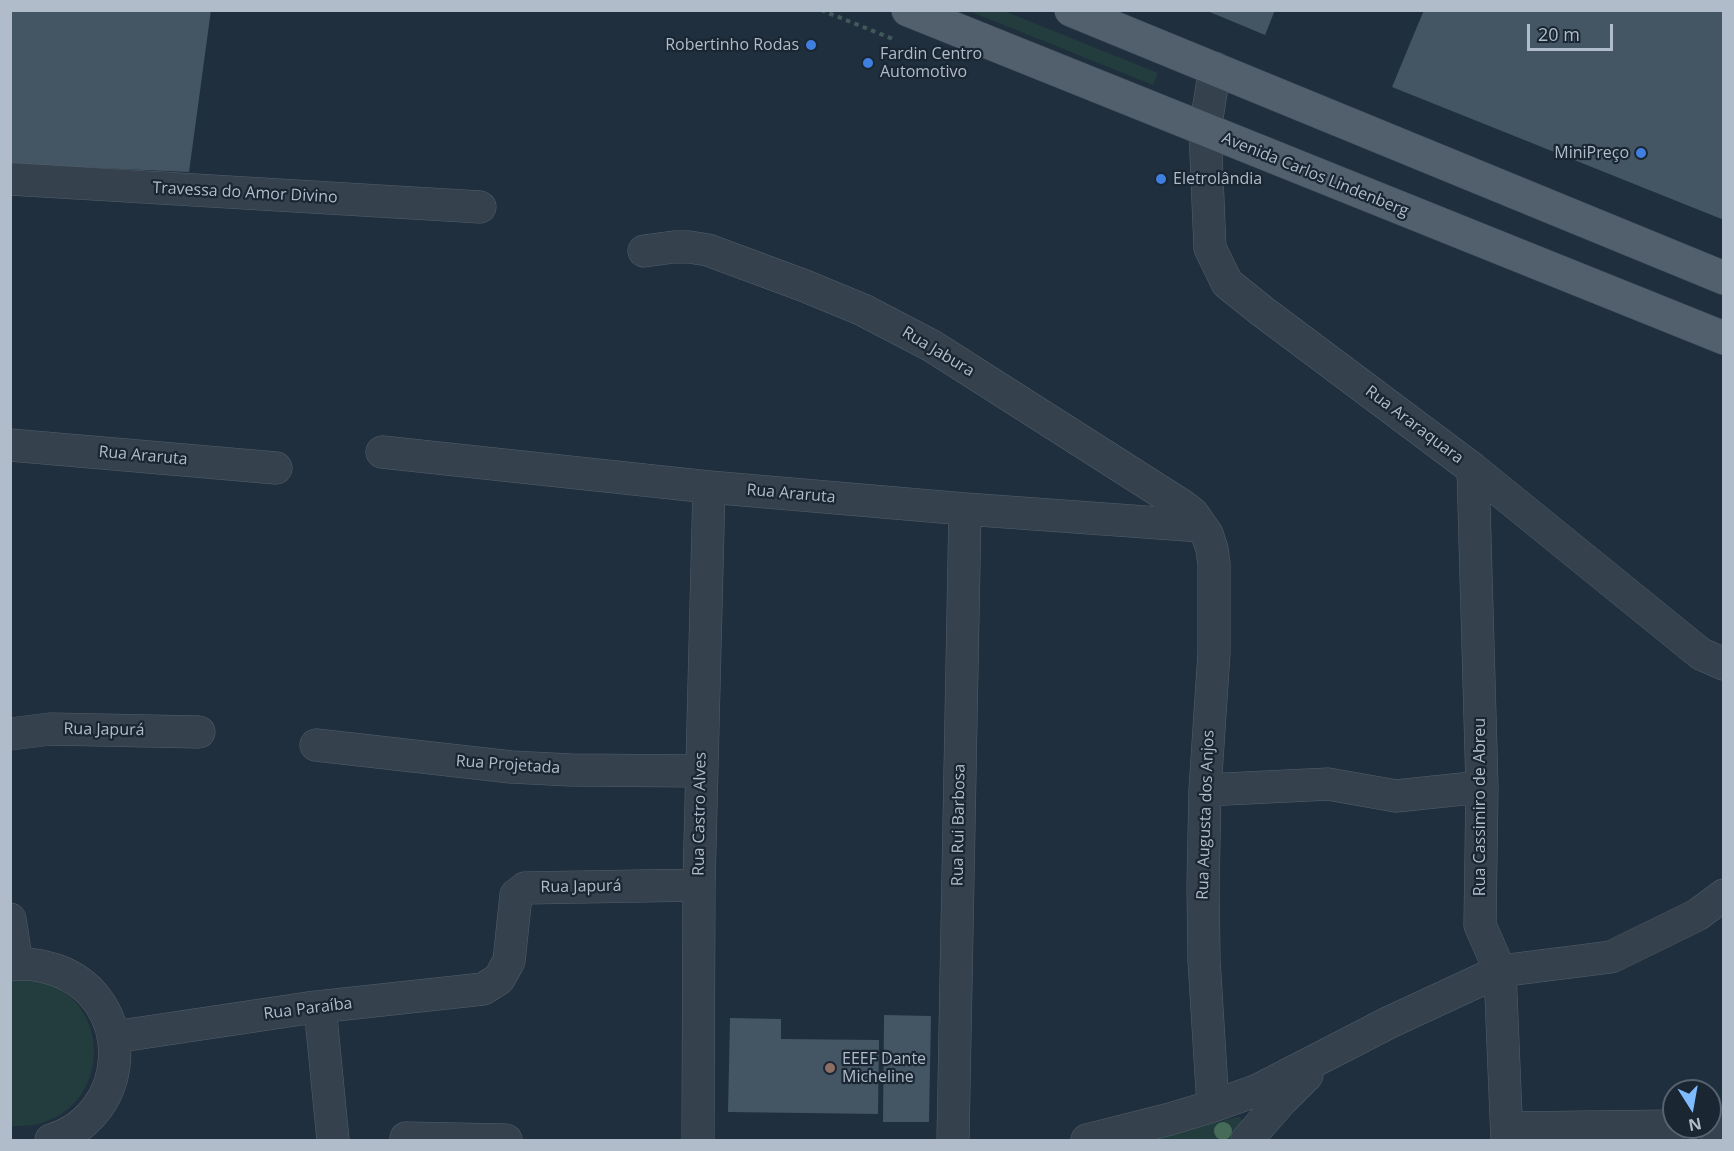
<!DOCTYPE html>
<html>
<head>
<meta charset="utf-8">
<style>
  body { margin:0 }
  #map { position:relative; width:1734px; height:1151px; overflow:hidden; background:#202f3d; font-family:"Open Sans",sans-serif }
  canvas { display:block }
  .frame { position:absolute; inset:0; border:12px solid #b0bcc9; pointer-events:none }
  .north { position:absolute; left:1662px; top:1079px; width:60px; height:60px; box-sizing:border-box; background:#1a2632; border:2px solid #56626e; border-radius:50%; rotate:169deg; font-size:16px; font-weight:700; line-height:24px; text-align:center; color:#b0bcc9 }
  .north::after { content:''; display:block; margin:auto; width:21px; height:27px; background:#7fbcff; clip-path:polygon(50% 0,100% 100%,50% 72%,0 100%) }
  .scale { position:absolute; left:1527px; top:24px; width:86px; height:27px; box-sizing:border-box; border:3px solid #b0bcc9; border-top:0; padding-left:8px; font-size:18px; line-height:21px; white-space:nowrap; color:#b0bcc9; -webkit-text-stroke:4px #1a2632; paint-order:stroke }
</style>
</head>
<body>
<div id="map">
<canvas width="1734" height="1151"></canvas>
<div class="frame"></div>
<div class="north">N</div>
<div class="scale">20 m</div>
</div>
<script>
const ctx = document.querySelector('canvas').getContext('2d');
ctx.lineJoin = 'round';
function paint(path, color) { ctx.fillStyle = color; ctx.fill(path, 'evenodd'); }
function stroke(path, color, width, dash) { ctx.strokeStyle = color; ctx.lineWidth = width; ctx.lineCap = dash ? 'butt' : 'round'; ctx.setLineDash(dash || []); ctx.stroke(path); }
function drawText(font, color, halo, rows, align = 'center') {
  ctx.font = font + ' "Open Sans",sans-serif'; ctx.lineWidth = 4.5; ctx.setLineDash([]); ctx.textBaseline = 'middle'; ctx.strokeStyle = halo; ctx.fillStyle = color; for (const [text, x, y, turn = 0] of rows) {
    ctx.save(); ctx.translate(x, y); ctx.rotate((+turn || 0) * Math.PI / 180); ctx.textAlign = isNaN(turn) ? turn : align; if (halo) ctx.strokeText(text, 0, 0); ctx.fillText(text, 0, 0); ctx.restore();
  }
}
const green = new Path2D(`
  M969 11H1004L1158 73 1153 85Z
  M16 978C29 979 41 980 53 985 110 1013 107 1099 47 1121 35 1126 23 1126 11 1126V979Z
  M1237 1117H1240L1244 1123 1232 1140H1151L1152 1139Z`);
const building = new Path2D(`
  M10 10H211L189 172 10 164Z
  M1205 10H1275L1265 35Z
  M1424 10H1724V220L1392 87Z
  M884 1015 931 1016 929 1122H883Z
  M730 1018 781 1019V1039L879 1040 878 1114 728 1112Z`);
const path = new Path2D(`
  M821 10 893 39`);
const minor = new Path2D(`
  M1215 68 1205 130 1210 248 1227 283 1262 311 1473 469 1701 654 1724 664
  M10 179 480 207
  M644 251 674 247H689L708 250 805 286 863 310 932 346 1183 506 1193 514 1207 534 1212 549 1214 564V653L1205 790 1203 886 1204 960 1213 1106
  M10 445 276 468
  M382 452 709 487 965 509 1201 526
  M1473 469 1482 787 1480 925 1500 971 1507 1140
  M10 734 50 729 199 732
  M316 745 511 767 571 770 701 771
  M1205 790 1328 784 1396 796 1482 787
  M10 919 17 964
  M10 965C26 962 41 965 56 970 137 999 133 1115 51 1140
  M320 1007 333 1140
  M114 1037 308 1008 483 989 499 979 509 961 516 895 525 888 699 885
  M1710 1125H1724
  M1507 1128 1674 1126
  M406 1140V1138L506 1140
  M698 1140 699 885 709 487
  M953 1140 965 509
  M1087 1140 1170 1119 1213 1106 1258 1090 1390 1022 1500 971 1611 957 1697 915 1724 895
  M1247 1140 1282 1100 1307 1075`);
const major = new Path2D(`
  M908 10 1724 338
  M1071 10 1724 278`);
const trees = [
  [1223,1131]
];
const markers = [
  [811,45,6,"#3f7fe0"],
  [868,63,6,"#3f7fe0"],
  [1641,153,6,"#3f7fe0"],
  [1161,179,6,"#3f7fe0"],
  [830,1068,6,"#8d6e63"]
];
const poiNames = [
  ["Robertinho Rodas",799,45,"right"],
  ["Fardin Centro",880,54],
  ["Automotivo",880,72],
  ["MiniPreço",1629,153,"right"],
  ["Eletrolândia",1173,179],
  ["EEEF Dante",842,1059],
  ["Micheline",842,1077]
];
const streetNames = [
  ["Avenida Carlos Lindenberg",1315,175,22],
  ["Travessa do Amor Divino",245,193,3],
  ["Rua Jabura",938,352,31],
  ["Rua Araraquara",1414,425,37],
  ["Rua Araruta",143,456,5],
  ["Rua Araruta",791,494,5],
  ["Rua Japurá",104,730,1],
  ["Rua Projetada",508,765,4],
  ["Rua Cassimiro de Abreu",1480,807,-90],
  ["Rua Castro Alves",700,814,-89],
  ["Rua Augusta dos Anjos",1206,815,-88],
  ["Rua Rui Barbosa",959,825,-89],
  ["Rua Japurá",581,887,-1],
  ["Rua Paraíba",308,1009,-7]
];
paint(green, '#233d3e');
paint(building, '#445564');
stroke(minor, '#535f6b', 33);
stroke(major, '#3e4a56', 34);
stroke(path, '#405a5b', 4, [4.5, 4.5]);
stroke(minor, '#35414d', 32);
stroke(major, '#52606d', 33);
ctx.fillStyle = '#466b57';
for (const [x, y] of trees) { ctx.beginPath(); ctx.arc(x, y, 9, 0, 2 * Math.PI); ctx.fill(); }
for (const [x, y, r, color] of markers) { const dot = new Path2D(); dot.arc(x, y, r, 0, 2 * Math.PI); ctx.fillStyle = color; ctx.fill(dot); stroke(dot, '#1a2632', 2); }
drawText('16px', '#b0bcc9', '#1a2632', poiNames, 'left');
drawText('16px', '#b0bcc9', '#1a2632', streetNames);
</script>
</body>
</html>
